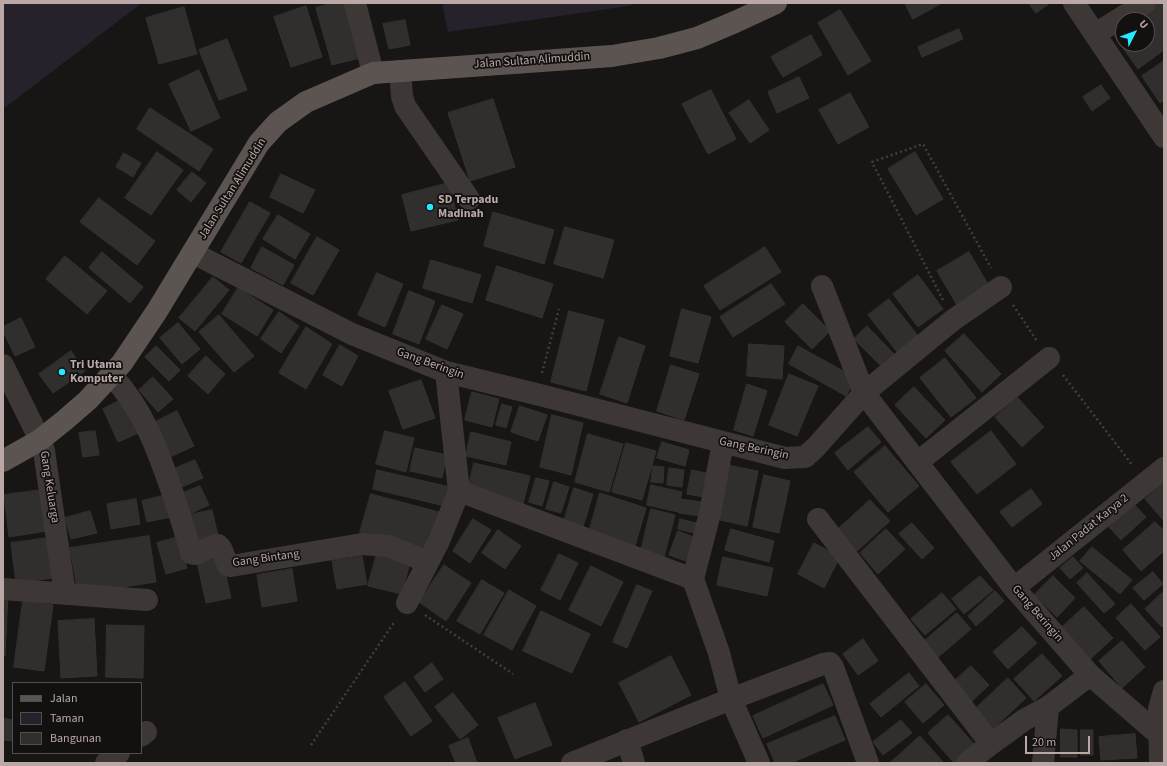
<!DOCTYPE html>
<html>
<head>
<meta charset="utf-8">
<style>
  body { margin:0 }
  #map { position:relative; width:1167px; height:766px; overflow:hidden; background:#171615; font-family:"Source Sans 3",sans-serif }
  canvas { display:block }
  .frame { position:absolute; inset:0; border:4px solid #b9a8a6; pointer-events:none }
  .legend { position:absolute; left:12px; top:682px; width:130px; height:72px; box-sizing:border-box; background:#121110; border:1px solid #554d4c; margin:0; padding:5px 7px; list-style:none; font-size:12px; color:#b9a8a6 }
  .legend li { display:flex; align-items:center; gap:8px; height:20px }
  .legend b { width:20px; border:1px solid #554d4c }
  .north { position:absolute; left:1115px; top:12px; width:40px; height:40px; box-sizing:border-box; background:#121110; border:1px solid #554d4c; border-radius:50%; rotate:48deg; font-size:11px; font-weight:700; line-height:16px; text-align:center; color:#b9a8a6 }
  .north::after { content:''; display:block; margin:auto; width:14px; height:18px; background:#25e9ff; clip-path:polygon(50% 0,100% 100%,50% 72%,0 100%) }
  .scale { position:absolute; left:1025px; top:736px; width:65px; height:18px; box-sizing:border-box; border:2px solid #b9a8a6; border-top:0; padding-left:5px; font-size:12px; line-height:14px; white-space:nowrap; color:#b9a8a6; -webkit-text-stroke:3px #121110; paint-order:stroke }
</style>
</head>
<body>
<div id="map">
<canvas width="1167" height="766"></canvas>
<div class="frame"></div>
<ul class="legend">
<li><b style="height:5px;background:#5c5451"></b>Jalan</li>
<li><b style="height:11px;background:#26212b"></b>Taman</li>
<li><b style="height:11px;background:#312f2d"></b>Bangunan</li>
</ul>
<div class="north">U</div>
<div class="scale">20 m</div>
</div>
<script>
const ctx = document.querySelector('canvas').getContext('2d');
ctx.lineJoin = 'round';
function paint(path, color) { ctx.fillStyle = color; ctx.fill(path, 'evenodd'); }
function stroke(path, color, width, dash) { ctx.strokeStyle = color; ctx.lineWidth = width; ctx.lineCap = dash ? 'butt' : 'round'; ctx.setLineDash(dash || []); ctx.stroke(path); }
function drawText(font, color, halo, rows, align = 'center') {
  ctx.font = font + ' "Source Sans 3",sans-serif'; ctx.lineWidth = 3.5; ctx.setLineDash([]); ctx.textBaseline = 'middle'; ctx.strokeStyle = halo; ctx.fillStyle = color; for (const [text, x, y, turn = 0] of rows) {
    ctx.save(); ctx.translate(x, y); ctx.rotate((+turn || 0) * Math.PI / 180); ctx.textAlign = isNaN(turn) ? turn : align; if (halo) ctx.strokeText(text, 0, 0); ctx.fillText(text, 0, 0); ctx.restore();
  }
}
const green = new Path2D(`
  M3 3H142L3 109Z
  M442 3H637L629 6 448 32Z`);
const building = new Path2D(`
  M332 3H344L360 58 332 65 316 8Z
  M905 3H942L913 19Z
  M1029 3H1050L1036 13Z
  M1148 3H1164V50L1138 69 1110 30 1123 21V44H1147V20H1124Z
  M306 6 322 57 291 67 274 17Z
  M184 7 197 54 159 64 146 18Z
  M840 10 871 61 848 75 818 23Z
  M405 20 410 45 389 49 383 24Z
  M959 29 963 39 922 57 918 47Z
  M811 35 822 55 783 77 771 57Z
  M227 39 247 90 219 100 199 50Z
  M1164 61V100L1160 103 1142 76Z
  M199 70 220 118 191 131 169 84Z
  M799 77 809 98 777 113 768 92Z
  M1101 85 1110 98 1092 111 1083 97Z
  M711 90 736 139 708 154 682 104Z
  M850 93 869 127 838 144 819 110Z
  M493 99 515 167 470 181 448 113Z
  M749 100 769 130 750 143 729 113Z
  M150 108 213 149 199 171 137 129Z
  M157 152 183 170 151 215 125 198Z
  M915 152 943 199 916 215 888 169Z
  M124 153 141 163 133 177 116 167Z
  M192 172 206 183 191 202 177 190Z
  M281 174 315 190 303 213 270 197Z
  M449 183 458 220 411 231 402 195Z
  M99 198 155 241 137 265 80 222Z
  M250 202 270 213 241 263 221 252Z
  M493 212 554 230 544 264 484 246Z
  M278 215 310 234 295 259 263 239Z
  M565 227 614 240 603 278 554 264Z
  M317 237 339 250 313 295 291 283Z
  M262 247 294 265 283 285 251 268Z
  M765 247 781 272 720 310 704 286Z
  M102 252 143 287 130 303 89 268Z
  M969 252 989 286 957 305 937 271Z
  M65 256 107 291 87 314 46 279Z
  M431 260 481 275 472 303 423 288Z
  M497 266 553 284 542 318 486 300Z
  M377 273 403 284 385 327 358 315Z
  M918 275 943 309 918 327 893 294Z
  M213 277 229 290 195 331 179 318Z
  M771 284 785 304 733 337 720 317Z
  M238 288 273 310 257 336 222 314Z
  M409 291 435 301 419 344 393 334Z
  M889 299 918 336 897 352 868 315Z
  M803 304 830 331 812 349 785 322Z
  M442 305 463 314 447 349 426 339Z
  M682 309 711 317 698 363 670 356Z
  M569 311 604 320 586 391 551 382Z
  M279 312 299 326 281 353 261 339Z
  M219 315 254 356 234 372 199 332Z
  M21 318 35 347 15 356 3 331V327Z
  M178 323 200 349 182 364 160 338Z
  M867 326 894 354 882 367 854 339Z
  M306 327 332 344 306 389 279 373Z
  M964 334 1001 374 982 392 945 351Z
  M619 337 645 346 627 403 600 394Z
  M749 344 784 346 782 379 747 376Z
  M340 345 358 356 342 386 323 375Z
  M156 346 180 370 169 381 145 357Z
  M798 346 856 378 846 396 789 364Z
  M71 351 85 371 53 393 39 374Z
  M206 356 225 374 208 394 188 376Z
  M945 358 976 398 951 417 920 378Z
  M671 365 699 374 684 420 657 411Z
  M789 374 818 386 797 436 769 425Z
  M153 377 173 399 158 412 139 390Z
  M421 380 435 418 403 429 389 391Z
  M747 384 767 391 753 436 734 430Z
  M914 387 945 420 926 438 895 405Z
  M472 392 499 399 492 427 465 420Z
  M1017 397 1044 427 1022 447 995 417Z
  M125 398 141 432 118 442 103 409Z
  M502 404 512 407 506 428 496 425Z
  M520 406 547 415 538 441 511 432Z
  M177 411 194 446 170 457 153 423Z
  M552 415 583 423 571 475 540 467Z
  M868 427 881 442 848 470 835 453Z
  M95 431 99 455 83 457 79 433Z
  M385 431 414 438 406 472 376 464Z
  M991 431 1016 464 977 494 951 462Z
  M471 432 511 442 506 465 466 456Z
  M588 434 623 444 609 492 575 482Z
  M662 442 689 450 685 466 657 458Z
  M626 443 656 451 642 500 612 492Z
  M885 446 919 486 888 512 854 472Z
  M415 448 447 455 442 478 410 471Z
  M195 460 203 478 177 489 169 471Z
  M474 463 530 476 523 504 468 491Z
  M727 465 758 471 747 526 716 519Z
  M653 466 664 467 663 483 651 482Z
  M669 468 684 470 682 487 667 485Z
  M377 470 450 487 445 506 373 489Z
  M692 470 715 475 710 498 687 494Z
  M764 475 790 481 779 533 753 527Z
  M536 478 549 481 542 506 529 502Z
  M554 482 569 487 561 513 546 509Z
  M1164 482V521L1145 499Z
  M651 485 682 492 678 512 647 505Z
  M200 486 209 505 187 515 178 495Z
  M574 488 593 494 583 527 564 521Z
  M1031 489 1042 504 1012 527 1000 512Z
  M41 490 47 531 9 537 4 495Z
  M600 493 646 508 635 546 589 532Z
  M371 494 439 512 428 551 360 532Z
  M166 495 171 517 147 522 142 501Z
  M136 499 140 524 111 529 107 504Z
  M680 499 709 503 708 517 679 513Z
  M870 500 890 521 855 553 836 531Z
  M1133 503 1146 517 1121 540 1108 526Z
  M651 509 675 515 664 557 641 551Z
  M212 510 220 544 193 550 185 516Z
  M90 511 97 533 71 539 65 518Z
  M473 519 491 530 470 563 453 551Z
  M680 519 704 525 702 535 678 529Z
  M1155 522 1164 531V551L1141 571 1123 550Z
  M912 523 934 548 922 559 899 534Z
  M731 529 774 541 769 562 725 550Z
  M886 529 905 549 878 574 860 553Z
  M498 530 521 546 505 569 482 553Z
  M678 531 701 540 692 563 669 555Z
  M149 536 156 582 78 594 70 548Z
  M178 537 187 568 166 574 157 543Z
  M48 538 53 578 16 583 11 543Z
  M814 543 840 557 824 588 798 574Z
  M1092 547 1132 580 1120 594 1080 561Z
  M377 553 410 562 402 594 368 586Z
  M559 554 578 563 560 600 541 590Z
  M362 556 367 584 337 589 332 561Z
  M222 557 231 598 206 603 197 562Z
  M723 557 773 568 767 596 717 585Z
  M1073 557 1083 568 1070 579 1060 568Z
  M444 565 471 583 446 621 419 602Z
  M591 566 623 582 601 626 569 610Z
  M292 569 297 601 262 607 257 575Z
  M1153 572 1163 584 1144 600 1133 588Z
  M1087 573 1115 604 1104 613 1077 583Z
  M980 576 993 590 964 614 952 599Z
  M1053 576 1075 598 1057 617 1034 595Z
  M482 580 504 593 480 634 457 621Z
  M637 585 652 591 627 648 613 642Z
  M509 590 536 606 512 650 484 635Z
  M995 591 1004 601 976 626 968 616Z
  M1164 591V625L1162 627 1145 609Z
  M942 593 956 609 925 635 911 619Z
  M3 594H8L5 656H3Z
  M23 601 53 605 44 671 14 667Z
  M1131 604 1160 637 1145 650 1116 618Z
  M1084 607 1113 638 1088 661 1059 630Z
  M541 611 590 634 572 673 523 651Z
  M957 613 971 629 936 659 922 643Z
  M94 619 97 676 61 678 58 621Z
  M107 625 144 626 143 678 106 677Z
  M1022 627 1037 643 1008 669 993 652Z
  M863 639 878 661 858 675 843 654Z
  M1122 641 1145 667 1122 688 1099 661Z
  M1042 654 1062 676 1034 701 1014 679Z
  M671 656 691 695 639 722 619 683Z
  M432 663 443 679 425 692 414 677Z
  M971 666 989 685 968 705 950 685Z
  M909 673 919 686 881 717 870 704Z
  M1008 678 1026 698 992 730 974 710Z
  M405 682 432 721 411 736 384 697Z
  M823 684 833 705 763 738 753 716Z
  M926 684 944 705 923 723 905 702Z
  M453 693 478 725 460 739 435 707Z
  M535 703 552 745 515 759 498 718Z
  M948 715 975 745 954 763 928 733Z
  M835 716 845 740 791 763H775L767 744Z
  M3 718 13 720V741L3 740Z
  M901 720 912 733 883 755 873 742Z
  M1061 729 1077 730V757H1061Z
  M1081 730H1093V755H1081Z
  M1135 734 1137 758 1101 760 1099 737Z
  M920 736 944 763H890Z
  M468 738 477 763H456L449 746Z`);
const path = new Path2D(`
  M943 300 872 162 923 144 991 268
  M1013 305 1037 341
  M542 373 559 309
  M1063 375 1133 466
  M425 615 513 674
  M311 745 395 621`);
const minor = new Path2D(`
  M355 3 373 73
  M1074 3 1164 137
  M1095 34 1145 3
  M400 71 402 96 405 106 469 199
  M193 253 352 334 446 372 536 394 785 458 805 457 816 447 864 393 1014 588 1090 675 1164 739
  M822 286 864 393 953 320 1001 287
  M3 365 40 440 44 451 65 594
  M111 375C143 408 158 451 173 494 179 513 186 533 191 553L195 554 215 545H218L221 548 228 565 231 566 362 544 388 546 428 562
  M723 442 710 513 693 579 719 653 731 699 759 763
  M918 462 1049 358
  M459 491 693 579
  M818 519 991 744
  M1014 588 1164 468
  M3 589 147 600
  M407 603 439 541 459 491 446 372
  M141 736 146 732
  M627 740 634 763
  M106 763 119 753
  M572 763 731 699 823 664 830 663 833 667 868 763
  M967 763 991 744 1024 720 1048 707 1090 675
  M1043 763 1048 707
  M1160 763 1159 709 1164 691`);
const major = new Path2D(`
  M3 461 40 440 65 420 88 400 122 363 157 311 259 143 278 122 306 102 373 73 612 56 659 48 697 38 735 22 776 3`);
const markers = [
  [430,207,4,"#25e9ff"],
  [62,372,4,"#25e9ff"]
];
const streetNames = [
  ["Jalan Sultan Alimuddin",532,61,-4],
  ["Jalan Sultan Alimuddin",233,189,-58],
  ["Gang Beringin",430,364,20],
  ["Gang Beringin",754,449,12],
  ["Gang Keluarga",49,487,81],
  ["Jalan Padat Karya 2",1089,528,-39],
  ["Gang Bintang",266,559,-8],
  ["Gang Beringin",1037,614,49]
];
const poiNames = [
  ["SD Terpadu",438,200],
  ["Madinah",438,214],
  ["Tri Utama",70,365],
  ["Komputer",70,379]
];
paint(green, '#26212b');
paint(building, '#312f2d');
stroke(building, '#34312f', 1);
stroke(path, '#443d3c', 2.5, [2, 3]);
stroke(minor, '#3d3836', 22);
stroke(major, '#5c5451', 22);
for (const [x, y, r, color] of markers) { const dot = new Path2D(); dot.arc(x, y, r, 0, 2 * Math.PI); ctx.fillStyle = color; ctx.fill(dot); stroke(dot, '#121110', 1.5); }
drawText('12px', '#b9a8a6', '#121110', streetNames);
drawText('bold 12px', '#b9a8a6', '#121110', poiNames, 'left');
</script>
</body>
</html>
